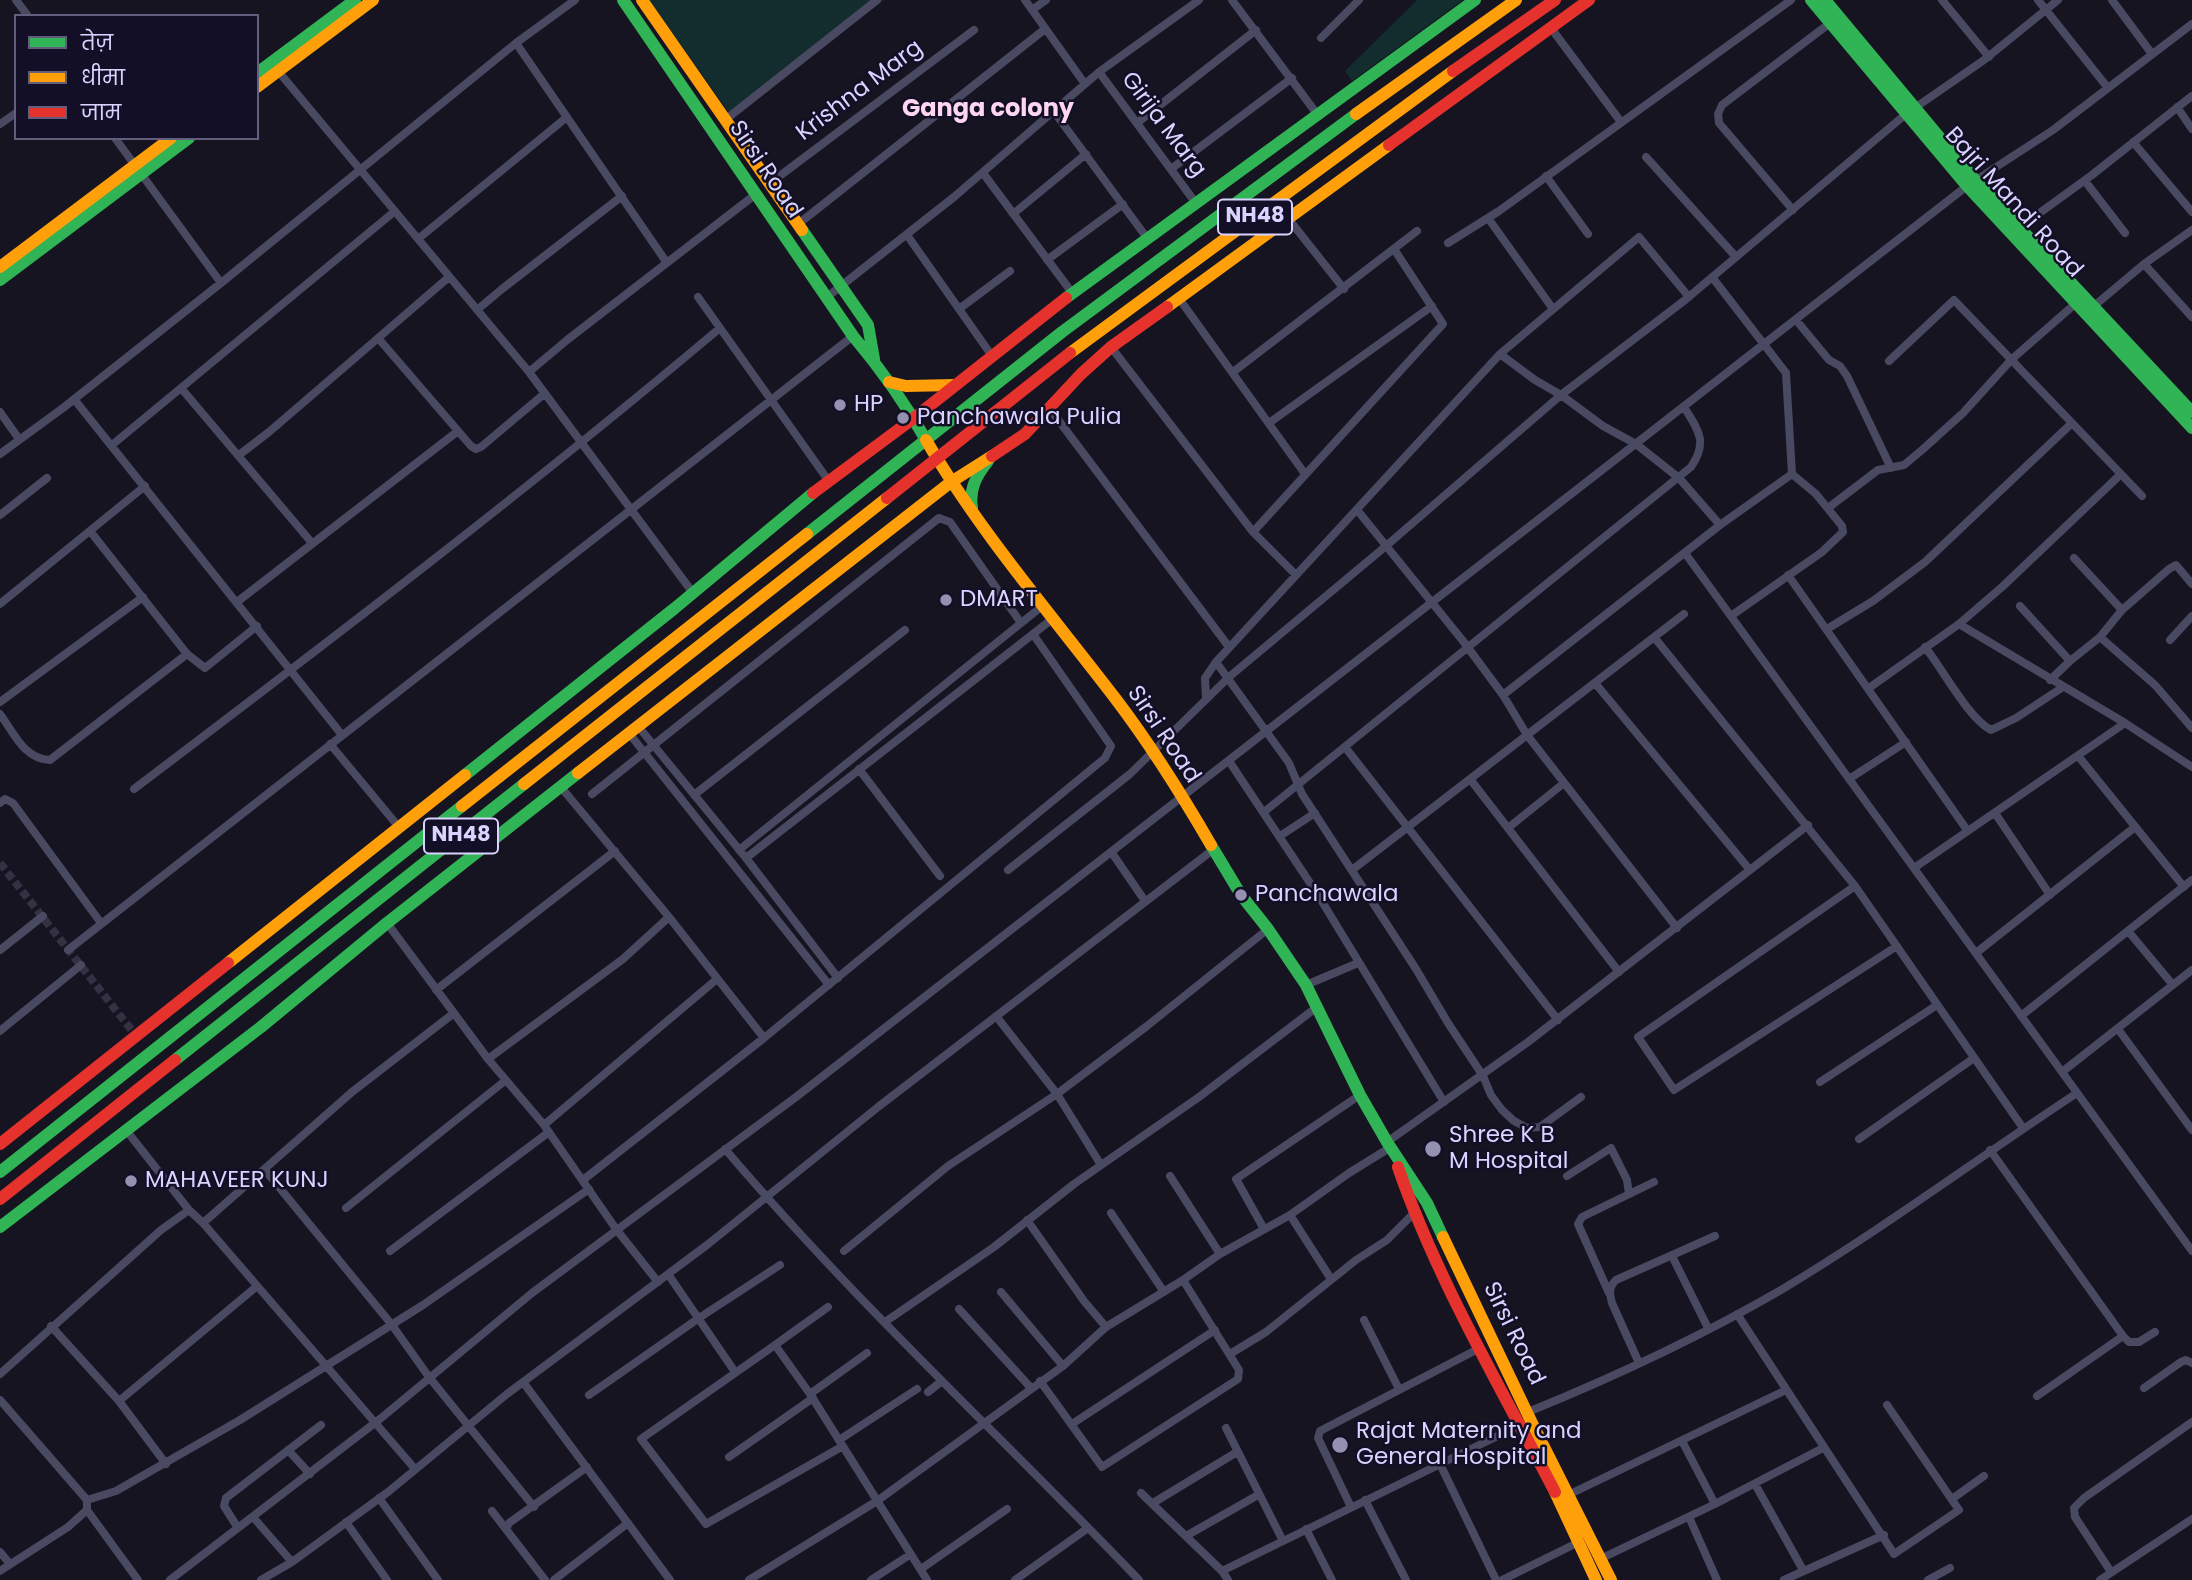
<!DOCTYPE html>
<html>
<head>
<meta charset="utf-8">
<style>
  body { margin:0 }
  #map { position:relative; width:2192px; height:1580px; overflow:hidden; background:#161421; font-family:Poppins,"Noto Sans Devanagari",sans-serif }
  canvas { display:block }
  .legend { position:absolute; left:14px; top:14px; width:245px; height:126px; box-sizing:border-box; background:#130f26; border:2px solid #625e7d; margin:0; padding:9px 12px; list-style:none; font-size:21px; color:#d9d4ff }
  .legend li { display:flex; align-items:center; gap:14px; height:35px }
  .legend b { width:35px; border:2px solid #625e7d }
</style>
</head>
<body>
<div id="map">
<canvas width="2192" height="1580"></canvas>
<ul class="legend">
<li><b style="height:9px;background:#30b455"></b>तेज़</li>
<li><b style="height:9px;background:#ff9f0a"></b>धीमा</li>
<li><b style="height:9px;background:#e5322d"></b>जाम</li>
</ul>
</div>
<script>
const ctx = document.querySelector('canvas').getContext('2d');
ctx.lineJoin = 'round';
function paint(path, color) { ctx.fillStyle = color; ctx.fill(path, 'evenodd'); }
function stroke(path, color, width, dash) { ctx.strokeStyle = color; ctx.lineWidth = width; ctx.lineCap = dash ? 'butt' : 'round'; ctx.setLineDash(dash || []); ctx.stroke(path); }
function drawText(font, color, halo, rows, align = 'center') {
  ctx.font = font + ' Poppins,sans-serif'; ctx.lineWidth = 5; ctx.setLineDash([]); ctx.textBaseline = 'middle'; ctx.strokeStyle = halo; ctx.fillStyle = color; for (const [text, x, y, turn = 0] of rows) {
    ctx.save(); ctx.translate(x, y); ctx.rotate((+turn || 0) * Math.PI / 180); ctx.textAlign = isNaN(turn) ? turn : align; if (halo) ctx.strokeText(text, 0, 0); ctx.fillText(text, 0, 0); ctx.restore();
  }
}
const green = new Path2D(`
  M649 0H884L732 117Z
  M1417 0H1463L1352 81 1345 71Z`);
const streetTunnel = new Path2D(`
  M0 863 137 1037`);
const street = new Path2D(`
  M16 0 28 16
  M1025 0 1085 84
  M1232 0 1317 114
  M1942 0 1989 57
  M2038 0 2108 88
  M2112 0 2152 54
  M1032 10 1046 0
  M1551 28 1621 122
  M1321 38 1359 0
  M516 43 667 263
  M278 71 529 372 693 593
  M1099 72 1195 202
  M2177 107 2192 129
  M1055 113 1147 238
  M725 120 877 0
  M1137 123 1256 30
  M0 124 16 113
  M115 138 221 283
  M2133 142 2192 212
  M1646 157 1736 257
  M1171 169 1292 78
  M983 173 1073 294
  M1546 176 1588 234
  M2085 181 2125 233
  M769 184 974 30
  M1793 210 1719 123 1718 114 1722 105 1830 23
  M1013 214 1086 154
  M1287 217 1344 289
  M1488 218 1553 309
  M797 225 1045 29
  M2016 230 2092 175 2192 96
  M907 235 992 356
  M418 239 567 117
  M1448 243 1499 211 1791 0
  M1047 260 1123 204
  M2144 264 2192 317
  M1712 277 1786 373 1792 474
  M698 297 828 480
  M827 297 954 197 1099 72 1199 0
  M1178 297 1305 474
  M959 309 1010 271
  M477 310 502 289 622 196
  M1796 320 1829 360 1840 366 1847 376 1891 468
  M378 338 471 446 476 449 481 447 544 394
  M1111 347 1253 532 1296 575
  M1500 354 1535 380 1561 395 1603 426 1636 444 1679 478 1720 525
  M1889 361 1954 300 2142 496
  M529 372 567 340 756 194
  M1233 372 1417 231
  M181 388 312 543
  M74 399 342 735
  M1050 409 1229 647
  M0 412 19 439
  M1269 423 1432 306
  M112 445 395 211
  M0 454 63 408 221 283 516 43 575 0
  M239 455 269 432 449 277
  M1828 508 1878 470 1904 465 1922 450 1963 413 2012 359 2075 304 2094 306 2144 264 2192 230
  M1358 511 1463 641 1503 695 1527 735 1677 928
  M0 515 47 478
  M90 531 187 654 205 668 257 626
  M1253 532 1443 324 1394 249
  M1685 553 2192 1251
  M2074 558 2122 610
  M1788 575 1967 830
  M237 602 458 431
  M0 604 145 486
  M2020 606 2070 661
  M1731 616 1822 552 1843 532 1842 526 1816 494 1792 474
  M1959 624 2125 723 2192 767
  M1827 629 1873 601 1925 562 2072 423
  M1654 637 1855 886 2023 1128
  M2100 637 2155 685 2192 728
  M2170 640 2192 616
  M1925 647C1942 668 1968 718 1991 730L2016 718 2063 687
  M1216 662 1289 763 1302 794 1416 969 1448 1023 1483 1076 1491 1095 1502 1110 1514 1121 1527 1128 1540 1127 1581 1097
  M2050 680 2070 661 2100 637 2122 610 2169 569 2176 565 2192 584
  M1595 683 1750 870
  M1869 688 1959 624 2002 587 2121 474
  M1503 695 1720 525 1792 474
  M1206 698 1205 678 1216 662 1500 354 1639 237 1689 297
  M0 702 143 597
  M0 714C14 733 24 759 50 760L187 654
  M637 725 746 858 838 978
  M628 732 829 985
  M330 744 398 826
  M1345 747 1558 1020
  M2079 757 2184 887
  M1229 761 1318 895 1444 1102
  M859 769 940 876
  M1470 779 1619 972
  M1849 779 1906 742
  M560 786 669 917 764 1038
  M134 789C332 639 530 488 720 328
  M592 794 939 518 950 522 1021 623
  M694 795 905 630
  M0 803 5 799 13 803 101 923
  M1264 812 1691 467C1708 442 1699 431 1684 407
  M1995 813 2050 895
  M1508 828 1564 783
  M1280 836 1315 813
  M739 850 1041 607
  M1112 853 1145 901
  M746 858 1051 620
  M1914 868 2125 723
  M1008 870 1130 774 1229 677 1386 546 1561 395 1685 300 1906 114 1984 60 2058 0
  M1352 870 1684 614
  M1855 886 1638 1037 1674 1090 1897 946
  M387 923 488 1059 544 1125 616 1229 658 1282
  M2128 931 2173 985
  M0 950 43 916
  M68 950 853 336
  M1976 953 2135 827
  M1306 985 1358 963
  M436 990 615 851
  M996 1016 1057 1094 1101 1165
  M2021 1016 2192 880
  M2118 1029 2192 1130
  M0 1031 81 965
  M488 1059 623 959 669 917
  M2062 1072 2192 970
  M1820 1082 1937 1005
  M544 1125 717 979
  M126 1130 189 1210 203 1223 415 1469
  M1859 1139 1974 1058
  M1387 1142 1528 1042 1808 825
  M725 1149C854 1301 1001 1436 1139 1580
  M1990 1150 2123 1336 2129 1342H2139L2155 1332
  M265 1170 392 1325 429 1377 534 1507
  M1170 1176 1220 1254
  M1567 1176 1611 1148 1627 1180 1629 1194
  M583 1180 764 1038 1105 758 1111 746 1033 634
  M346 1208 506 1080
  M1111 1213 1164 1292
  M1290 1215 1331 1279
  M1027 1220 1084 1301 1106 1327
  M203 1223 352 1092 454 1013
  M1264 1229 1236 1179 1360 1095
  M390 1251 549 1132
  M844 1251 948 1166 1057 1094 1147 1026 1268 929
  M1672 1256 1708 1328
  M668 1274 735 1372
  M1001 1292 1063 1366
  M1609 1293 1578 1224 1582 1217 1654 1182
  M959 1309 1031 1388
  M1737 1314 1894 1554 1959 1510 1887 1405
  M1364 1320 1399 1389
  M885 1322 994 1247 1074 1184 1199 1097 1317 1007
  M51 1326 119 1401 166 1464
  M775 1345 828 1307
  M1230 1354 1266 1332 1356 1260 1387 1240 1414 1213
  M1639 1363 1612 1303C1609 1292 1609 1287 1616 1280L1715 1236
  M0 1374 161 1230 189 1210
  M1040 1381 1102 1467 1238 1379 1239 1370 1183 1280
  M523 1382 670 1580
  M2144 1388 2181 1362 2186 1360 2192 1363
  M928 1392 942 1381
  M810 1394 867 1353
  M589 1395 699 1318 780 1265
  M2037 1396 2123 1336
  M0 1400 87 1500
  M119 1401 256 1287
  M1528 1412C1614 1377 1700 1337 1781 1290 1883 1229 1978 1158 2077 1093
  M1072 1424 1215 1330
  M1226 1428 1283 1541
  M839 1440 917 1389
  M1682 1441 1715 1504
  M843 1446 706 1524 641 1439 775 1345 810 1394 927 1580
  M288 1450 310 1474
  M729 1457 813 1398
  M1440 1464 1496 1580
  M1755 1484 1803 1570
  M1141 1493 1222 1571 1228 1580
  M1568 1495 1786 1390
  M379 1498 438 1580
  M1952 1499 1984 1476
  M1365 1500 1406 1580
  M1153 1503 1237 1452
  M1351 1507 1318 1438 1320 1431 1480 1348
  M87 1510 138 1580
  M492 1511 545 1580
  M253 1517 292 1562
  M1689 1517 1717 1580
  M346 1522 387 1580
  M238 1528 224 1506 226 1498 321 1425
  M506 1529 509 1523 587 1467
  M1306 1529 1332 1580
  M1186 1536 1258 1495
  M0 1552 10 1564
  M1600 1559 1715 1504 1823 1448
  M921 1569 1007 1509
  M0 1571 68 1527 87 1510V1500L116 1491 240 1420 423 1305 589 1189
  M1222 1571 1522 1424
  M2111 1572 2075 1517 2074 1508 2084 1498 2192 1422
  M170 1580 380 1419 532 1293 796 1097 1967 186 2053 130 2192 24
  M261 1580 292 1562 388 1492 507 1394 707 1245 878 1107 1214 849
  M554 1580 628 1523
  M749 1580 877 1501 1063 1366 1106 1327 1183 1280 1220 1254 1290 1215 1349 1173 1391 1147
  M871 1580 911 1554
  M1015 1580 1088 1528
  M1502 1580 1579 1542
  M1784 1580 1884 1535
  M1928 1580 1950 1568
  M2100 1580 2192 1519`);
const fast = new Path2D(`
  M623 0 853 336C880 368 905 403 926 440
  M1811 0 1967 186 2192 428
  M1825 0 1976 181 2192 412
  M257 73 355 0
  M802 230 868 325 874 359
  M0 280 189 138
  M1066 298 1475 0
  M972 508C969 489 976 476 988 461
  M807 534 1062 332 1356 114
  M465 775 675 608 813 493
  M1211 845 1241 895 1268 929 1306 985 1360 1095 1387 1142 1427 1203 1443 1237
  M175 1060 524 784
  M0 1172 462 806
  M0 1227 261 1027 387 923 578 773`);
const slow = new Path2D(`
  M642 0 802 230
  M257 87 373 0
  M1356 114 1516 0
  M0 267 171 138
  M1167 307 1389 145
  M1070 353 1453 71
  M889 382 906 386 954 385
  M926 440C980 532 1050 613 1115 698 1150 744 1182 795 1211 845
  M578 773 951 482 992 456
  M524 784 887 498
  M462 806 807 534
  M228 963 465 775
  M1443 1237 1531 1421 1611 1580
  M1555 1492 1596 1580`);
const jam = new Path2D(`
  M1453 71 1555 0
  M1389 145 1589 0
  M992 456 1025 434 1081 374 1111 347 1167 307
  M813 493 914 418 1066 298
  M887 498 1070 353
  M0 1144 228 963
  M1398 1167C1436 1278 1501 1388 1555 1492
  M0 1199 175 1060`);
const markers = [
  [840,405,7,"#9591b1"],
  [903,418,7,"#9591b1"],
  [946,600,7,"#9591b1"],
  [1241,895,7,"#9591b1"],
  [1433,1149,9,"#9591b1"],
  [131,1181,7,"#9591b1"],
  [1340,1445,9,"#9591b1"]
];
const shields = [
  [1255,217,74],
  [461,836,74]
];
const shieldNames = [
  ["NH48",1255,217],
  ["NH48",461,836]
];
const streetNames = [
  ["Krishna Marg",860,91,-37],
  ["Girija Marg",1163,125,53],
  ["Sirsi Road",765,170,56],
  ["Bajri Mandi Road",2013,203,48],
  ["Sirsi Road",1163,735,56],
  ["Sirsi Road",1513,1334,64]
];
const poiNames = [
  ["HP",854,405],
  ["Panchawala Pulia",917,418],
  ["DMART",960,600],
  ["Panchawala",1255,895],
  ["Shree K B",1449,1136],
  ["M Hospital",1449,1162],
  ["MAHAVEER KUNJ",145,1181],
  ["Rajat Maternity and",1356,1432],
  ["General Hospital",1356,1458]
];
const neighbourhoodNames = [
  ["Ganga colony",988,110]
];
paint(green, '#132c2d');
stroke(streetTunnel, '#333142', 8, [8, 4]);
stroke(street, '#4a4962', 8);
stroke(fast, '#30b455', 12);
stroke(slow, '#ff9f0a', 12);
stroke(jam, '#e5322d', 12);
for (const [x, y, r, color] of markers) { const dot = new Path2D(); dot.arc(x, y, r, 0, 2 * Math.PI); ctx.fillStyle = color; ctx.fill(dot); stroke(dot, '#130f26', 2.5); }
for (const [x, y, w] of shields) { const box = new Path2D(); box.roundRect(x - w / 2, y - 17.5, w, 35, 5); ctx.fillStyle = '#130f26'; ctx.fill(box); stroke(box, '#d9d4ff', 2); }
drawText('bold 21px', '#d9d4ff', null, shieldNames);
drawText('23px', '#d9d4ff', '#130f26', streetNames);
drawText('23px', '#d9d4ff', '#130f26', poiNames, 'left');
drawText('bold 24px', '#ffd6f0', '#130f26', neighbourhoodNames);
</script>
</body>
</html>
